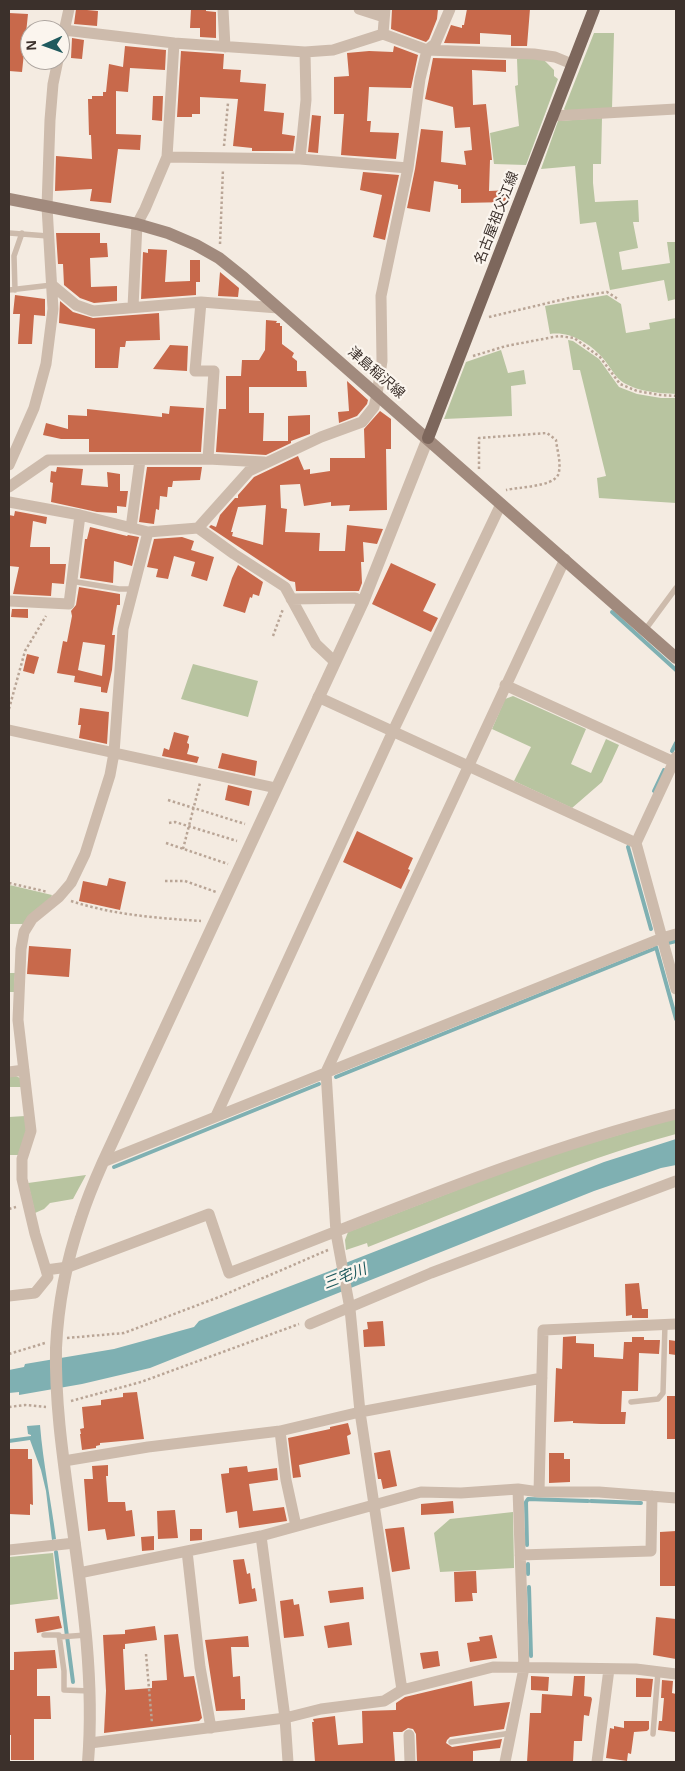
<!DOCTYPE html>
<html>
<head>
<meta charset="utf-8">
<style>
  body { margin:0 }
  #map { position:relative; width:685px; height:1771px; overflow:hidden; background:#f4ebe1; font-family:Helvetica,sans-serif }
  canvas { display:block }
  .frame { position:absolute; inset:0; border:10px solid #3b302b; pointer-events:none }
  .north { position:absolute; left:20px; top:20px; width:50px; height:50px; box-sizing:border-box; background:#fbf5ee; border:1px solid #aea6a0; border-radius:50%; rotate:268deg; font-size:14px; font-weight:700; line-height:20px; text-align:center; color:#3b302b }
  .north::after { content:''; display:block; margin:auto; width:18px; height:22px; background:#1f5a5e; clip-path:polygon(50% 0,100% 100%,50% 72%,0 100%) }
</style>
</head>
<body>
<div id="map">
<canvas width="685" height="1771"></canvas>
<div class="frame"></div>
<div class="north">N</div>
</div>
<script>
const ctx = document.querySelector('canvas').getContext('2d');
ctx.lineJoin = 'round';
function paint(path, color) { ctx.fillStyle = color; ctx.fill(path, 'evenodd'); }
function stroke(path, color, width, dash) { ctx.strokeStyle = color; ctx.lineWidth = width; ctx.lineCap = dash ? 'butt' : 'round'; ctx.setLineDash(dash || []); ctx.stroke(path); }
function drawText(font, color, halo, rows, align = 'center') {
  ctx.font = font + ' Helvetica,"Noto Sans JP",sans-serif'; ctx.lineWidth = 4.5; ctx.setLineDash([]); ctx.textBaseline = 'middle'; ctx.strokeStyle = halo; ctx.fillStyle = color; for (const [text, x, y, turn = 0] of rows) {
    ctx.save(); ctx.translate(x, y); ctx.rotate((+turn || 0) * Math.PI / 180); ctx.textAlign = isNaN(turn) ? turn : align; if (halo) ctx.strokeText(text, 0, 0); ctx.fillText(text, 0, 0); ctx.restore();
  }
}
const green = new Path2D(`
  M594 33H614L612 109 566 112 564 109Z
  M517 59H543L554 70V76L558 79 526 165 494 164 490 133 519 126 515 86 518 85Z
  M602 118 601 164H593V183L595 202 638 200 639 222H633L638 248 619 252 622 270 670 263 667 242H676V299L668 301 664 280 610 290 596 222 580 224 575 166 541 169 558 121Z
  M607 295 621 304 626 333 650 329 649 323 676 318V394C658 393 640 392 624 383 614 377 609 364 601 356 589 343 569 331 550 334L545 306Z
  M568 340 573 341 599 359 619 387 637 394 661 398H676V503L599 498 597 478 606 476 580 370H573Z
  M501 350 508 373 524 370 526 384 511 386 512 416 444 419 466 362Z
  M193 664 258 681 248 717 181 699Z
  M513 696 586 729 571 764 591 773 606 739 619 745 602 782 572 808 514 781 531 747 492 729 505 699Z
  M9 885 14 886 52 895 50 899 24 924H9Z
  M9 973H15L14 992H9Z
  M16 1076 20 1078 21 1087H9V1077Z
  M25 1116 27 1132 19 1155H9V1117Z
  M676 1118V1134C571 1162 470 1208 368 1247L367 1243 346 1250 345 1240 348 1232 540 1158Z
  M86 1175 73 1199 50 1203 44 1209 35 1213 28 1183Z
  M513 1512 514 1568 440 1572 434 1533 450 1519Z
  M53 1553 58 1599 9 1605V1557Z`);
const water = new Path2D(`
  M676 1139V1165L661 1168 594 1191 150 1368 82 1384 19 1395V1392L9 1393V1370L24 1367 25 1364 114 1349 194 1327 199 1321 335 1269 348 1262 604 1162Z
  M40 1425C43 1463 51 1501 56 1539L52 1540 46 1491 41 1470 30 1440 9 1443V1439L31 1436V1435L28 1434 27 1426Z`);
const stream = new Path2D(`
  M612 612 676 670
  M672 751 676 743
  M654 791 664 770
  M628 847 651 929
  M668 943 676 941
  M656 947 676 1019
  M336 1077 656 948
  M114 1167 319 1084
  M591 1501 641 1503
  M527 1545 526 1502 528 1499 588 1501
  M56 1552 73 1682
  M528 1564V1574
  M529 1587 531 1656`);
const building = new Path2D(`
  M76 9 98 11 97 26 74 24Z
  M191 9H206V11L216 12V38L200 37V28H190Z
  M392 9H438L437 19 429 39 426 42 391 29Z
  M467 9H530L527 46H511V35L480 33V44L444 43 451 25 462 28V25H464Z
  M9 13 28 14 22 72 9 71Z
  M72 38 84 40 82 59 71 58Z
  M125 46 166 50 165 70 130 68 128 92 116 91V134L141 135 140 150 118 149 111 203 90 201 92 189 55 191 56 156 92 159 91 135H89L88 99H92V96H103V92H106L109 64 123 67Z
  M394 46 418 55 411 88 369 87 367 121H371L370 132 399 133 396 159 341 155 344 114H334V77L349 76 347 53 369 51 393 52Z
  M181 51 224 54 223 69 241 70 240 82 266 84 264 111 284 113 282 134 295 136 293 151H252V148L233 146 238 99 200 97V114H192V117H177Z
  M433 58 506 60V72L472 70 473 105 486 104 492 160H490L489 191 510 190V202L461 203V189H458V185L434 181 430 212 407 208 415 169 421 129 443 131 441 162 466 165 464 151 472 150 470 127 455 128 453 107 425 99Z
  M153 96H163L162 121 152 120Z
  M312 115 321 116 318 153 308 152Z
  M363 172 399 175 385 240 373 237 382 195 360 190Z
  M56 233H100V243H107L108 257 90 258 91 287 117 286V301L94 303 80 298 64 285 63 264H58Z
  M148 249 167 250 165 282 190 281V260H200V282H196V295L141 299 143 252 148 253Z
  M220 272 239 288 238 297 218 296Z
  M15 295 45 299V316L34 315 32 344H18L20 314H13Z
  M60 301 73 312 93 318 159 313 160 340 126 341 125 347H120L118 368H95V329L59 323Z
  M266 320 277 321 276 323H280V326H282V344L294 353 292 357 297 361V371H306L307 387H249V413H264L263 441H288V416L310 415V434L291 441V443L266 455 216 452 219 409H226V376H241L242 360H259L265 350Z
  M170 345 188 346 187 371 153 369Z
  M347 381 368 400 367 404 357 416 339 423 338 412 349 411Z
  M170 406 204 408 201 452H89V439H61L43 435 46 423 68 429V415L87 416V409L162 417V413L169 414Z
  M380 411 391 419V449H386L387 510 349 511 350 505 331 506V502L304 506 300 484 280 485 281 508 287 509 285 532 320 533 319 551H345L347 525 383 529 377 544 363 542 364 562H361L362 583 359 591H296L295 582 290 581 209 527 211 525 216 527 220 515 235 498H238V495L254 477 298 456 304 470 310 469V474L330 471V458H365L364 429ZM266 505 263 545 232 536 233 532H231L238 507Z
  M57 467 83 469 81 485 108 487 107 472 120 474V491H128L126 507 117 506V513L97 512 51 502 53 483 50 482 51 471 56 472Z
  M147 467H202L200 480 173 481 172 487H168L167 497 160 496 159 510 156 509 154 524 139 522Z
  M15 511 47 517 46 524 33 521 30 547H50V564H66L64 584 52 583 51 596 13 594 19 567 9 566V515L14 516Z
  M90 527 127 536 128 535 139 537 132 566 114 561 113 583 80 578 85 539H87Z
  M182 537 194 541 191 550 214 557 207 581 191 576 195 562 174 556 168 579 156 577 158 569 147 567 154 539Z
  M391 563 436 584 423 611 438 618 431 632 372 604Z
  M238 565 263 582 259 596 253 594 252 598 250 597 245 613 223 606 232 578Z
  M79 587 120 594V605H117L112 635H115L112 670 107 693 101 692V687L74 682 75 676 57 673 63 641 67 642 72 616 71 611 76 605ZM83 642 105 645 102 676 78 670Z
  M12 609H28V618L11 617Z
  M27 654 39 657 34 674 23 671Z
  M80 708 109 712 107 744 79 738 81 725H78Z
  M174 732 189 736 187 743 189 744V747L187 754 199 757 197 763 162 756 164 748 169 750Z
  M222 753 257 761 255 776 218 768Z
  M228 785 252 791 249 806 225 800Z
  M357 831 413 858 408 869 410 870 401 889 343 862Z
  M109 878 126 882 120 910 79 901 83 881 107 886Z
  M29 946 71 949 69 977 27 974Z
  M639 1283 642 1309H648V1318H632V1315L626 1316 625 1284Z
  M383 1321 385 1346 364 1347 363 1330 368 1329 367 1322Z
  M576 1336V1343L594 1344V1357L623 1359 624 1342H632V1337H644V1340H660L659 1354 639 1353 638 1391H622L621 1412H626L625 1424H601L573 1423V1421L554 1422 556 1368 562 1369 563 1337Z
  M669 1340 676 1341V1355L669 1354Z
  M137 1392 144 1439 100 1443V1445L96 1446V1448L82 1450 80 1434H81L80 1429 84 1428 82 1407 101 1405V1400L123 1397V1393Z
  M667 1396H676V1439H667Z
  M348 1423 351 1434 347 1436 350 1454 299 1465 301 1477 293 1478 288 1438 330 1429V1427Z
  M9 1449H28V1459H32L33 1505 30 1504V1515L9 1514Z
  M390 1450 397 1486 383 1489 381 1479H378L374 1453Z
  M549 1453H564V1459H570V1482L549 1483Z
  M108 1465V1476H106L108 1502H125L126 1511 132 1510 135 1536 107 1540 105 1529 88 1531 84 1479H93L92 1466Z
  M247 1466 248 1472 277 1468 278 1480 249 1484 253 1511 284 1507 287 1521 239 1528 237 1511 226 1513 221 1474 229 1473V1468Z
  M453 1501 454 1513 421 1515V1504Z
  M175 1510 178 1538 158 1539 157 1511Z
  M404 1527 410 1569 392 1572 385 1529Z
  M190 1529H202V1540L190 1541Z
  M676 1531V1586H660V1532Z
  M154 1536V1550L142 1551 141 1537Z
  M244 1559 247 1574 250 1573 252 1589 255 1588 257 1601 239 1604 233 1560Z
  M476 1571 477 1593H472L473 1601 455 1602 454 1572Z
  M363 1587 364 1599 330 1603 328 1591Z
  M293 1599 294 1605 299 1604 304 1636 284 1638 280 1601Z
  M59 1616 62 1628 37 1633 35 1619Z
  M656 1617 676 1619V1659L653 1655Z
  M349 1622 352 1645 328 1648 324 1626Z
  M155 1626 157 1640 125 1644V1649H123L125 1690 152 1688V1681L167 1680 164 1635 178 1634 184 1677 194 1676 202 1718 199 1721 104 1733 106 1691 103 1635 125 1634V1630Z
  M492 1635 497 1658 470 1662 467 1643 480 1641 479 1637Z
  M248 1636 249 1647H231L233 1677 240 1676 241 1699H245V1710L216 1711 205 1640Z
  M55 1650 57 1668 37 1669V1696H50L51 1719H34V1760H11V1735H9V1670H14V1652Z
  M438 1651 440 1666 423 1669 420 1653Z
  M531 1676 549 1677 548 1691 531 1690Z
  M574 1676H585L584 1696 591 1697 592 1699 589 1716 584 1715 582 1741H574L573 1762H527L530 1713H541L542 1694 572 1696Z
  M636 1678 653 1679 651 1697H636Z
  M662 1680 673 1681 672 1693 676 1694 675 1732 658 1730 659 1721H662L664 1698H661Z
  M472 1681 474 1706 510 1702 504 1729 450 1737 447 1740 446 1743 452 1747 502 1739 500 1748 473 1751V1762H417L416 1734 413 1729 408 1728 402 1732H393L395 1762H315L312 1722H314L313 1719 335 1716 338 1745 363 1743 362 1711 396 1710V1703L405 1697Z
  M624 1721H649V1729L647 1731 634 1732 631 1754 628 1753 627 1761 606 1758 610 1728 614 1729V1726L624 1728Z`);
const path = new Path2D(`
  M224 146 228 103
  M220 244 223 169
  M489 317 569 298 607 292 618 299
  M473 356 506 346 559 336 574 338 600 357 620 384 637 391 660 395 676 396
  M479 469V438L547 433 556 440C557 450 562 465 558 475 552 487 518 487 506 490
  M273 636 283 609
  M9 709 25 651 46 616
  M168 800 245 824
  M169 823 175 822 237 841
  M166 843 228 864
  M183 849 200 783
  M165 881H185L216 892
  M9 883 48 892
  M71 901C114 915 157 918 201 921
  M9 1209 16 1207
  M67 1338 124 1333 219 1297 328 1250
  M9 1354 45 1343
  M71 1401 141 1382 299 1324
  M9 1407 25 1405 46 1407
  M146 1654 152 1723`);
const service = new Path2D(`
  M30 29 46 30
  M9 233 48 236
  M9 290 52 285
  M15 290 14 256 22 233
  M71 581 119 589H133
  M645 630 676 588
  M631 1402 658 1399 663 1393 665 1324
  M44 1635H59L64 1671V1690L90 1691
  M59 1637 86 1635
  M653 1734 658 1672
  M451 1742 511 1733`);
const minor = new Path2D(`
  M223 9 225 47
  M359 9 384 17
  M64 30 174 43
  M383 34 427 50 534 54 555 57 572 64
  M60 49 69 9
  M552 116 676 109
  M167 157 300 159 408 168
  M300 159 306 100 305 52
  M52 285 76 305 93 311 201 302
  M133 307 137 224 145 209 167 157 174 43 305 52 333 50 383 34 385 9
  M208 459 214 371H195L201 302 278 308
  M9 465 34 408 46 364 53 309 47 207 50 120 53 84 58 60
  M9 487 48 460 208 459 264 462
  M9 502 80 515 148 532 198 528 234 554 285 587 316 644 335 662
  M131 528 140 460
  M198 528 249 471 321 437 362 422 374 407 377 394 382 361 381 296 408 168 420 79 427 50 435 44 450 9
  M148 532 123 629 114 753 110 775 85 854 71 883 59 897 32 919 24 932 21 949 18 1020 31 1131 22 1159V1179L35 1234 46 1270 68 1267 209 1214 229 1273C377 1217 522 1153 676 1114
  M291 599 355 598 363 602
  M9 601 69 604 80 515
  M505 685 674 762
  M318 697 636 843
  M9 730 276 788
  M676 757 636 843 676 989
  M9 1072 24 1070
  M216 1116 393 731 501 504
  M103 1162 662 938 676 934
  M9 1296 35 1293 48 1277 46 1270
  M310 1324 431 1273 676 1181
  M280 1431 286 1480 296 1526
  M64 1461 148 1447 280 1431 360 1412 542 1378
  M539 1492 543 1330 676 1324
  M261 1536 285 1718 288 1762
  M9 1550 75 1543
  M187 1551 200 1667 211 1728
  M520 1555 651 1551 652 1496
  M79 1573 261 1536 421 1492 461 1493 518 1489 539 1492H599L676 1498
  M402 1690 360 1412 350 1309 336 1233 326 1072 565 559
  M409 1735 410 1762
  M90 1743 285 1718 321 1709 384 1701 402 1690 493 1667 636 1669 676 1674
  M505 1762 524 1668 518 1489
  M597 1762 609 1669`);
const tertiary = new Path2D(`
  M88 1762C95 1675 81 1588 69 1502 62 1451 55 1400 56 1348 58 1304 67 1259 81 1218 87 1199 95 1180 103 1162L363 602 428 438`);
const secondary = new Path2D(`
  M9 199 137 224 168 233 196 245 219 258 244 278 676 658`);
const primary = new Path2D(`
  M428 438 594 9`);
const streetNames = [
  ["名古屋祖父江線",497,218,-69],
  ["津島稲沢線",376,373,41]
];
const waterNames = [
  ["三宅川",345,1277,-21]
];
paint(green, '#b8c4a0');
paint(water, '#7fb0b2');
stroke(stream, '#7fb0b2', 4);
paint(building, '#c8694b');
stroke(path, '#b9a596', 2.5, [2.5, 2.5]);
stroke(service, '#cdbbac', 5.5);
stroke(minor, '#cdbbac', 11);
stroke(tertiary, '#cdbbac', 12);
stroke(secondary, '#a18a7d', 12);
stroke(primary, '#7d675c', 12);
drawText('14px', '#3b302b', '#fbf5ee', streetNames);
drawText('italic 15px', '#1f5a5e', '#fbf5ee', waterNames);
</script>
</body>
</html>
